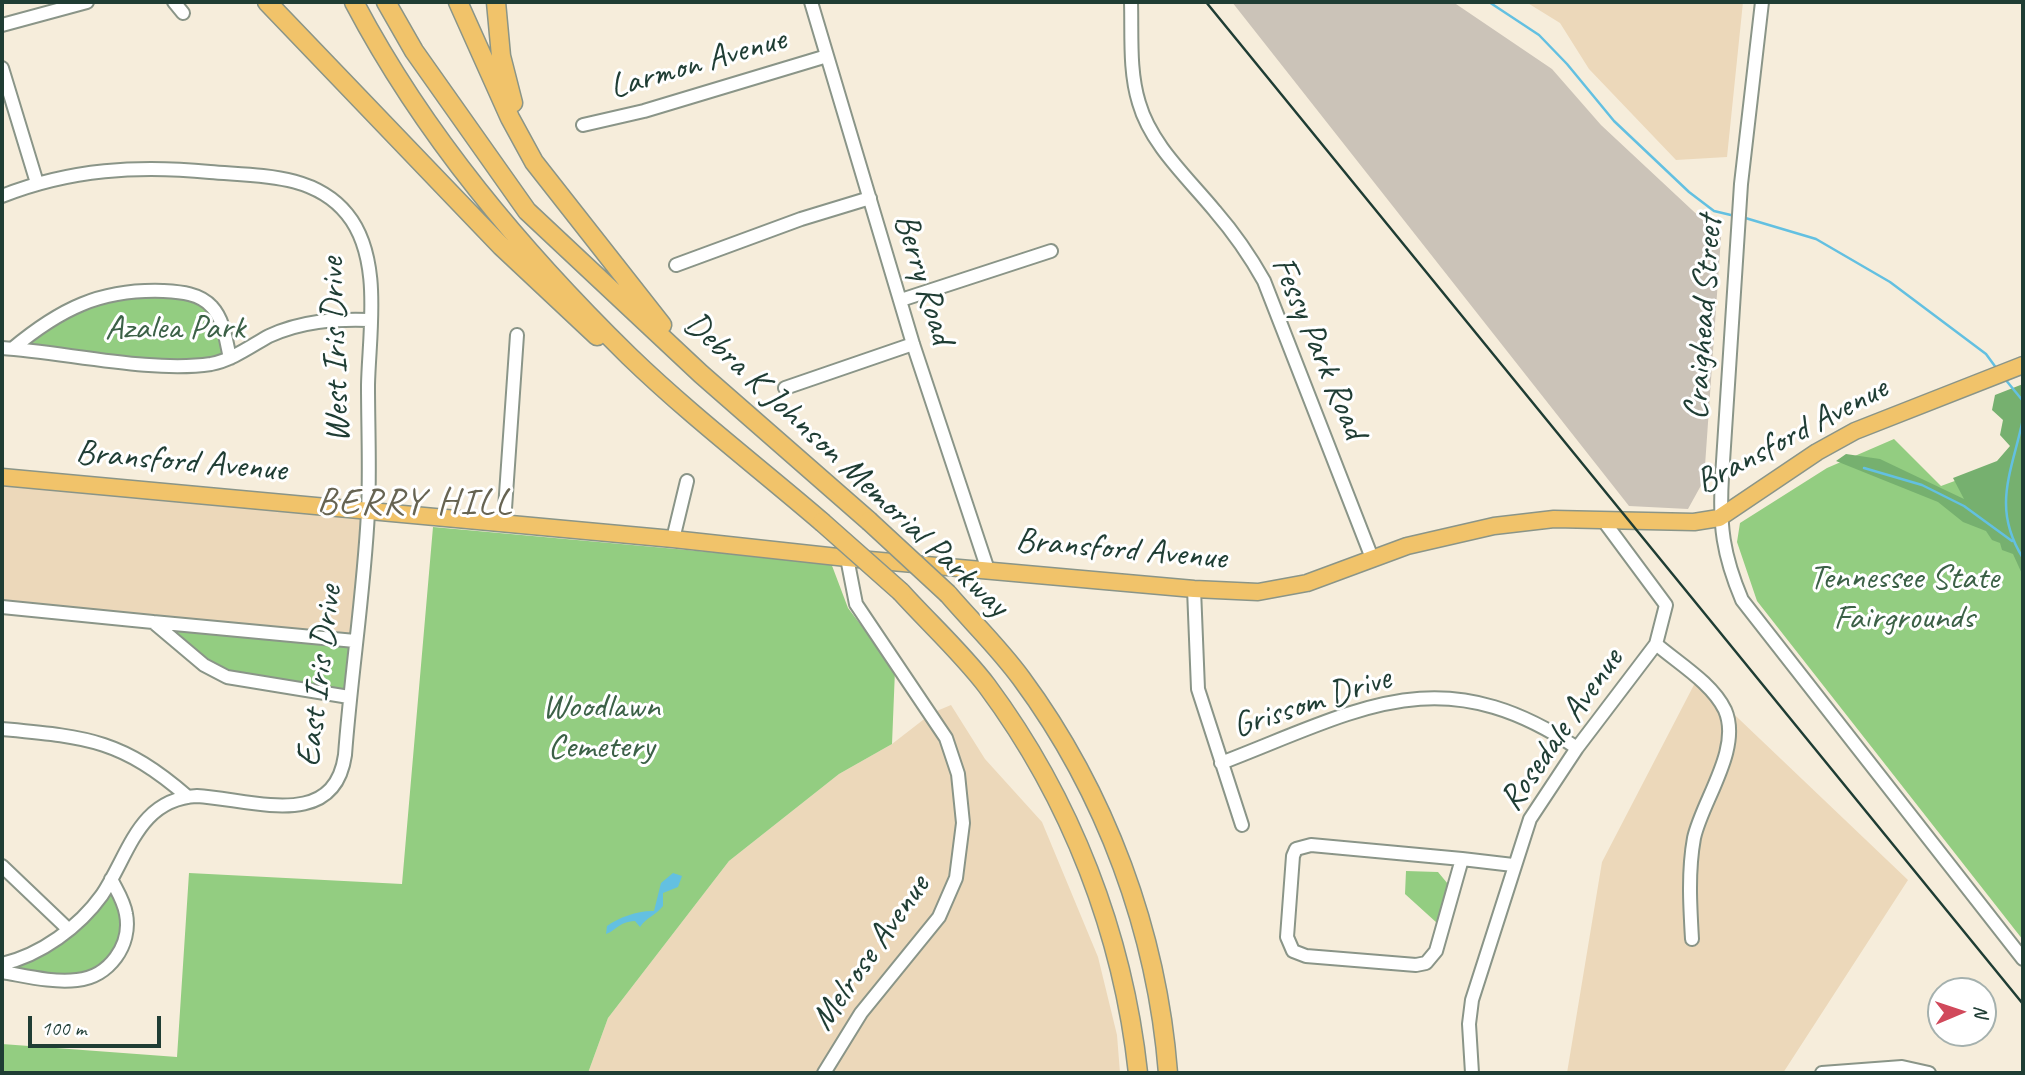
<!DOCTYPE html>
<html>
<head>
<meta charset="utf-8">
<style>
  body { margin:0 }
  #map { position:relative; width:2025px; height:1075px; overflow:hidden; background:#f6eddb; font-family:Caveat,sans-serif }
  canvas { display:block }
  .frame { position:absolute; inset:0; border:4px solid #1f3d34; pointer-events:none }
  .north { position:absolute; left:1927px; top:977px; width:70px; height:70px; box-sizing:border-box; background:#fff; border:2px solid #a5b1ae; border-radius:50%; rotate:88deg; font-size:19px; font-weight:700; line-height:28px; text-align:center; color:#1f3d34 }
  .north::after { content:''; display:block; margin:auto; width:24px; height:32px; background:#d1495b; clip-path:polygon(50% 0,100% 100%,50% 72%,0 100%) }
  .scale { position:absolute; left:28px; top:1016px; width:133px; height:32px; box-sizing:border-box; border:4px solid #1f3d34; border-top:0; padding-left:9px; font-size:21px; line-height:24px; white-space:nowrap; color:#1f3d34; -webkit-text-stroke:5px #fff; paint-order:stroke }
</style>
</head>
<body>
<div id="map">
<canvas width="2025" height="1075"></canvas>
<div class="frame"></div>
<div class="north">N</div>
<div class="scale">100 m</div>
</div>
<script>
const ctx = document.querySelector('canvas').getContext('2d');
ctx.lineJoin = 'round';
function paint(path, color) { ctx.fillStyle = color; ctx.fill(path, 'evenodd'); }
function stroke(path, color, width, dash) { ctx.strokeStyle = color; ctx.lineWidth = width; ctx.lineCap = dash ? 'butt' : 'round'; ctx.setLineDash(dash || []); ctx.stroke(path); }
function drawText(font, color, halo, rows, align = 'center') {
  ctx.font = font + ' Caveat,sans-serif'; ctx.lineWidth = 6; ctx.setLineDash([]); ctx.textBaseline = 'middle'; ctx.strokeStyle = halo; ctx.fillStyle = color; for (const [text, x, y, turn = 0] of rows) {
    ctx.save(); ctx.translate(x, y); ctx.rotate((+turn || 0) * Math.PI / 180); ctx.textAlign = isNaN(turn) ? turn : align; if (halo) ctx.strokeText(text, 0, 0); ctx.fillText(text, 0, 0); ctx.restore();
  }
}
const built = new Path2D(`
  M1526 2H1743L1727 157 1676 160 1589 69 1560 23Z
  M2 477 368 512 355 641 2 607Z
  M1697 679 1908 880 1783 1073H1567L1602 862Z
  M951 705 985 759 1042 822 1098 957 1117 1035 1120 1073H588L608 1018 729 861 839 774 892 744 932 713Z`);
const industrial = new Path2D(`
  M1232 2H1453L1552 69 1601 125 1721 237 1704 480 1688 509 1629 506Z`);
const green = new Path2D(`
  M165 291 212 307 230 358 201 365 12 349 76 306Z
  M1894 439 1941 486 2023 456V940L1757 601 1737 542 1740 523 1827 468Z
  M433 527 831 563 848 608 895 670 892 744 839 774 729 861 608 1018 588 1073H2V1044L177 1057 189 873 402 884Z
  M153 622 355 641 349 697 227 677Z
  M1406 871 1438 872 1448 884 1437 923 1405 894Z
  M110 891 114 894 123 922 118 947 100 968 80 976 16 969 17 965Z`);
const forest = new Path2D(`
  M2023 384V576L2013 554 2002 550 2000 543 1992 540 1986 531 1963 522 1938 502 1836 461 1846 454 1880 459 1964 499 1953 478 1997 461 2010 446 2000 435 2003 420 1992 410 1995 395Z`);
const water = new Path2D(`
  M673 873 682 876 678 887 663 893V906C656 915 647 917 640 927L635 921C618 922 616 931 606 934L607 926C619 917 640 910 654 911L661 883Z`);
const stream = new Path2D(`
  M1489 2 1539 35 1567 64 1614 121 1689 192 1714 211 1735 216
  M1742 217 1816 239 1890 282 1986 354 1997 369
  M2005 379 2023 401
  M2023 419C2012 472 1991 507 2023 558
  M1864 468 1922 485 1964 506 2012 541`);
const minor = new Path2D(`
  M174 2 183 13
  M811 2 913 344 988 570
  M1131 2C1132 35 1129 71 1139 103 1151 145 1188 178 1215 211 1234 233 1250 256 1264 281L1372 558
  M1762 2 1741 184 1722 477C1719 525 1723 555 1742 600L2023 959
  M2 25 87 2
  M2 68 37 183
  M583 125 644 111 827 56
  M2 196C70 169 138 165 210 172 258 176 314 173 347 214 383 258 369 333 368 385 368 427 370 470 368 512 364 593 351 674 345 755 334 832 251 799 197 796 138 799 129 855 102 895 79 927 41 955 2 964
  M676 265 801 219 870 198
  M901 300 1051 251
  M2 348C64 352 151 373 211 364 232 360 251 346 269 336 302 321 333 319 369 320
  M12 349C60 309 100 289 163 291 180 292 200 293 212 307 224 320 226 341 230 358
  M785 388 913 344
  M504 523 517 335
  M673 539 687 481
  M1194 589 1198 689 1242 825
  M2 607 153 622 204 665 227 677 349 697
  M153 622 355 641
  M1656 644C1678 663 1712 683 1725 710 1742 749 1702 801 1694 838 1688 871 1690 905 1692 939
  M2 729C87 737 121 739 188 797
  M1221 763C1359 710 1440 656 1577 748
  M1311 845 1462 859 1436 951 1426 963 1416 965 1306 956 1293 951 1287 937 1293 856 1296 849Z
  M1462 859 1513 865
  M2 866 68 929
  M2 972C26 976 53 983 77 980 109 977 132 945 126 914 124 901 117 891 111 879
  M824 1073 861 1013 939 917 956 878 963 823 958 774 946 738 856 604 847 558
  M1472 1073 1469 1024 1472 1000 1530 819 1577 748 1656 644 1666 605 1603 520
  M1822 1073 1902 1067 1929 1073`);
const major = new Path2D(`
  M2 477 673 539 847 558 1194 589 1258 592 1307 583 1407 546 1494 526 1554 519 1694 522 1719 518 1817 452 1855 431 2023 365`);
const highway = new Path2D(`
  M267 2 501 246 597 336
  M354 2C424 135 522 251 629 356 690 415 758 467 822 522
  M386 2 414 51 527 211 701 374 869 521
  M458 2 510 118 534 162 662 325
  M496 2 501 56 513 103
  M901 592C929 623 962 653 987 686 1071 799 1123 934 1138 1073
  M948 594C972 622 999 648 1021 678 1106 793 1157 932 1168 1073`);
const rail = new Path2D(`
  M1206 2 2023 1004`);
const highwayBridge = new Path2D(`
  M869 521 948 594
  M822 522 901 592`);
const streetNames = [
  ["Larmon Avenue",698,64,-16],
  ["Berry Road",923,279,73],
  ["Craighead Street",1704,318,-86],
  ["Fessy Park Road",1318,348,67],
  ["West Iris Drive",336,350,-92],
  ["Bransford Avenue",1792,436,-28],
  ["Bransford Avenue",181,462,5],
  ["Debra K Johnson Memorial Parkway",846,465,43],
  ["Bransford Avenue",1121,550,5],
  ["East Iris Drive",320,676,-83],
  ["Grissom Drive",1312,703,-18],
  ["Rosedale Avenue",1562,730,-55],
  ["Melrose Avenue",871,953,-55]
];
const parkNames = [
  ["Azalea Park",175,329],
  ["Tennessee State",1904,579],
  ["Fairgrounds",1904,619],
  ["Woodlawn",601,708],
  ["Cemetery",601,748]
];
const quarterNames = [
  ["BERRY HILL",415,503]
];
paint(built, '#ecd8ba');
paint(industrial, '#cbc3b8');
paint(green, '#93cd81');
paint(forest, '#76b06f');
paint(water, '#63c0e1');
stroke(stream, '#63c0e1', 2.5);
stroke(minor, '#8a9588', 16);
stroke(major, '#8a9588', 19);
stroke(highway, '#8a9588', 21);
stroke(minor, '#fff', 12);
stroke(major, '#f1c36a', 16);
stroke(highway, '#f1c36a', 18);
stroke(rail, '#1f3d34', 2.5);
stroke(highwayBridge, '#8a9588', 21, []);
stroke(highwayBridge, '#f1c36a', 18);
drawText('35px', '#1f3d34', '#fff', streetNames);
drawText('35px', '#3c6147', '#fff', parkNames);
ctx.letterSpacing = '2px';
drawText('38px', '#676452', '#fff', quarterNames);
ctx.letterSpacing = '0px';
</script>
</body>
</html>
